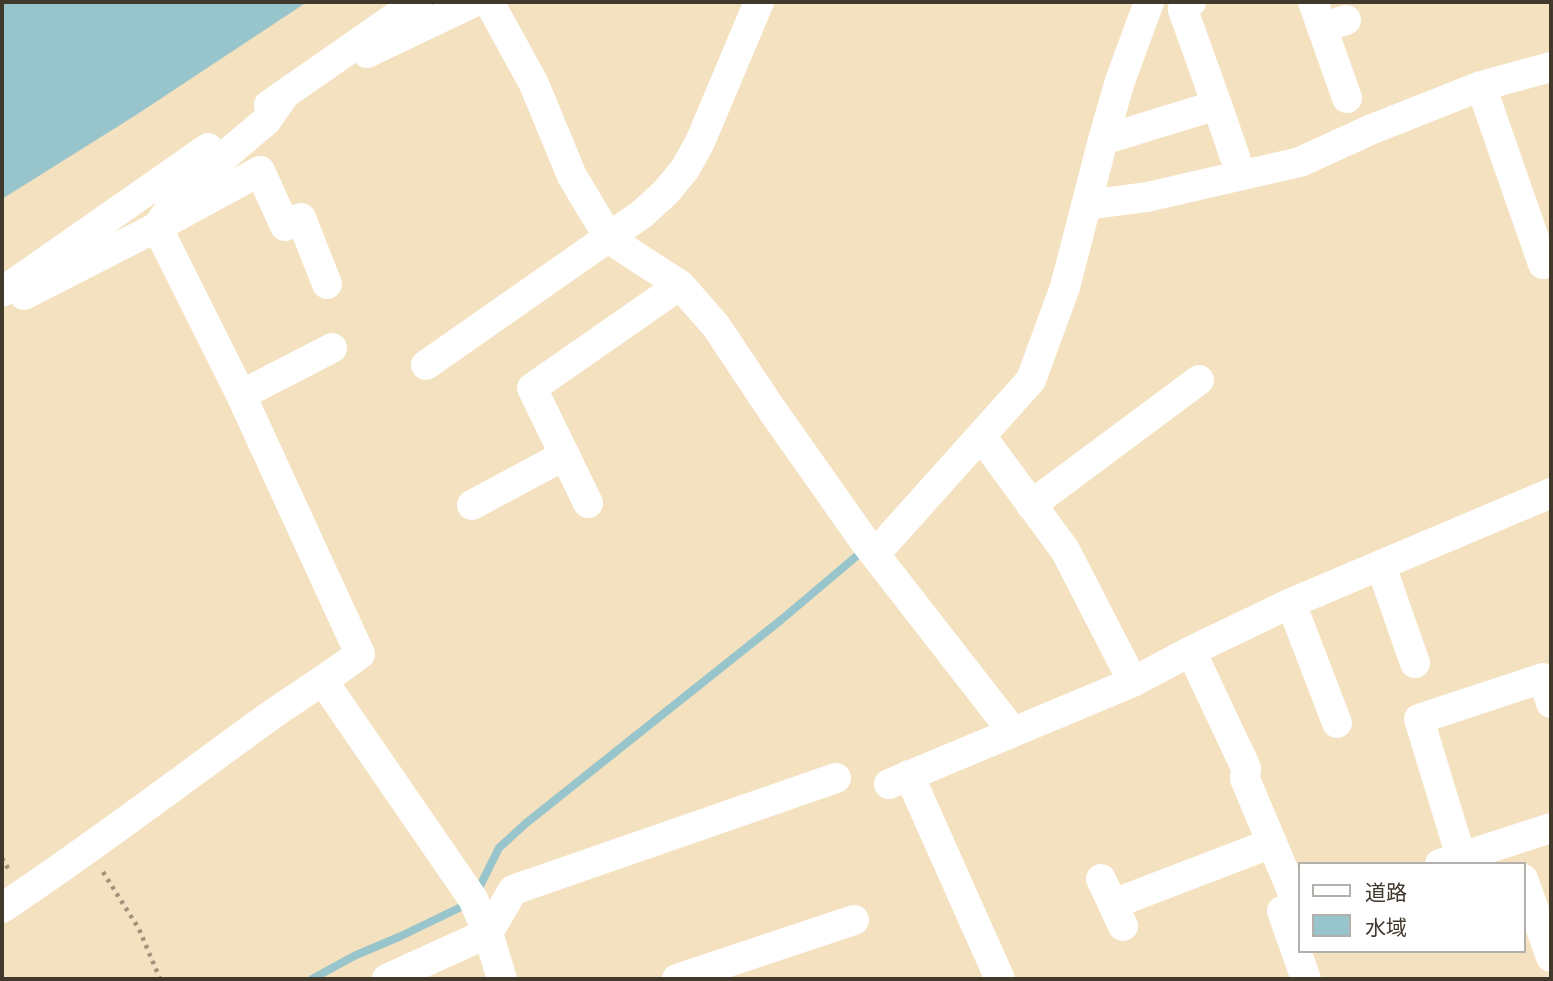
<!DOCTYPE html>
<html>
<head>
<meta charset="utf-8">
<style>
  body { margin:0 }
  #map { position:relative; width:1553px; height:981px; overflow:hidden; background:#f4e1bf; font-family:"Alegreya Sans","Noto Sans JP",sans-serif }
  canvas { display:block }
  .frame { position:absolute; inset:0; border:4px solid #41392c; pointer-events:none }
  .legend { position:absolute; left:1298px; top:862px; width:228px; height:91px; box-sizing:border-box; background:#fff; border:2px solid #b3b0ab; margin:0; padding:9px 12px; list-style:none; font-size:21px; color:#41392c }
  .legend li { display:flex; align-items:center; gap:14px; height:35px }
  .legend b { width:35px; border:2px solid #b3b0ab }
</style>
</head>
<body>
<div id="map">
<canvas width="1553" height="981"></canvas>
<div class="frame"></div>
<ul class="legend">
<li><b style="height:9px;background:#fff"></b>道路</li>
<li><b style="height:19px;background:#98c4cb"></b>水域</li>
</ul>
</div>
<script>
const ctx = document.querySelector('canvas').getContext('2d');
ctx.lineJoin = 'round';
function paint(path, color) { ctx.fillStyle = color; ctx.fill(path, 'evenodd'); }
function stroke(path, color, width, dash) { ctx.strokeStyle = color; ctx.lineWidth = width; ctx.lineCap = dash ? 'butt' : 'round'; ctx.setLineDash(dash || []); ctx.stroke(path); }
const water = new Path2D(`
  M2 2H307L136 115 2 199Z`);
const stream = new Path2D(`
  M477 892 499 848 525 824 781 620 865 549
  M312 979 354 956 401 936 459 908`);
const path = new Path2D(`
  M2 858 10 872
  M103 872 139 929 160 979`);
const street = new Path2D(`
  M489 2 534 84 572 176 608 236 617 244 680 285 716 326 772 410 865 542 1013 732
  M1313 2 1347 98
  M1322 28 1346 20
  M367 53 474 2
  M1481 86 1543 264
  M269 105 417 2
  M1217 105 1235 157
  M1103 140 1217 105 1183 10 1191 2
  M1086 205 1147 197 1300 162 1370 130 1481 86 1551 67
  M2 292 208 148
  M24 295 157 227 260 171 285 226 301 218 327 284
  M426 365 642 214 666 192 685 169 700 142 759 2
  M241 395 332 348
  M981 436 1065 550 1133 682
  M588 503 532 388 680 285
  M472 505 565 455
  M1031 505 1199 380
  M875 554 1031 380 1065 287 1103 140 1120 81 1149 2
  M1381 566 1415 663
  M1291 603 1337 723
  M1191 651 1246 768 1245 779 1298 905 1282 911 1306 979
  M323 681 473 899 488 933 502 979
  M909 775 1000 979
  M889 784 1133 682 1191 651 1291 603 1551 493
  M1461 857 1419 719 1543 678 1551 703
  M1440 864 1551 828
  M1101 879 1123 926
  M1523 879 1551 957
  M1113 904 1272 843
  M2 908C91 849 176 784 263 721 295 698 328 678 360 654L241 395 157 227 182 192 266 121 285 94
  M387 979 488 933 513 890 836 778
  M677 979 854 920`);
paint(water, '#98c4cb');
stroke(stream, '#98c4cb', 8);
stroke(path, '#a1937b', 4.5, [3.5, 5]);
stroke(street, '#fff', 30);
</script>
</body>
</html>
